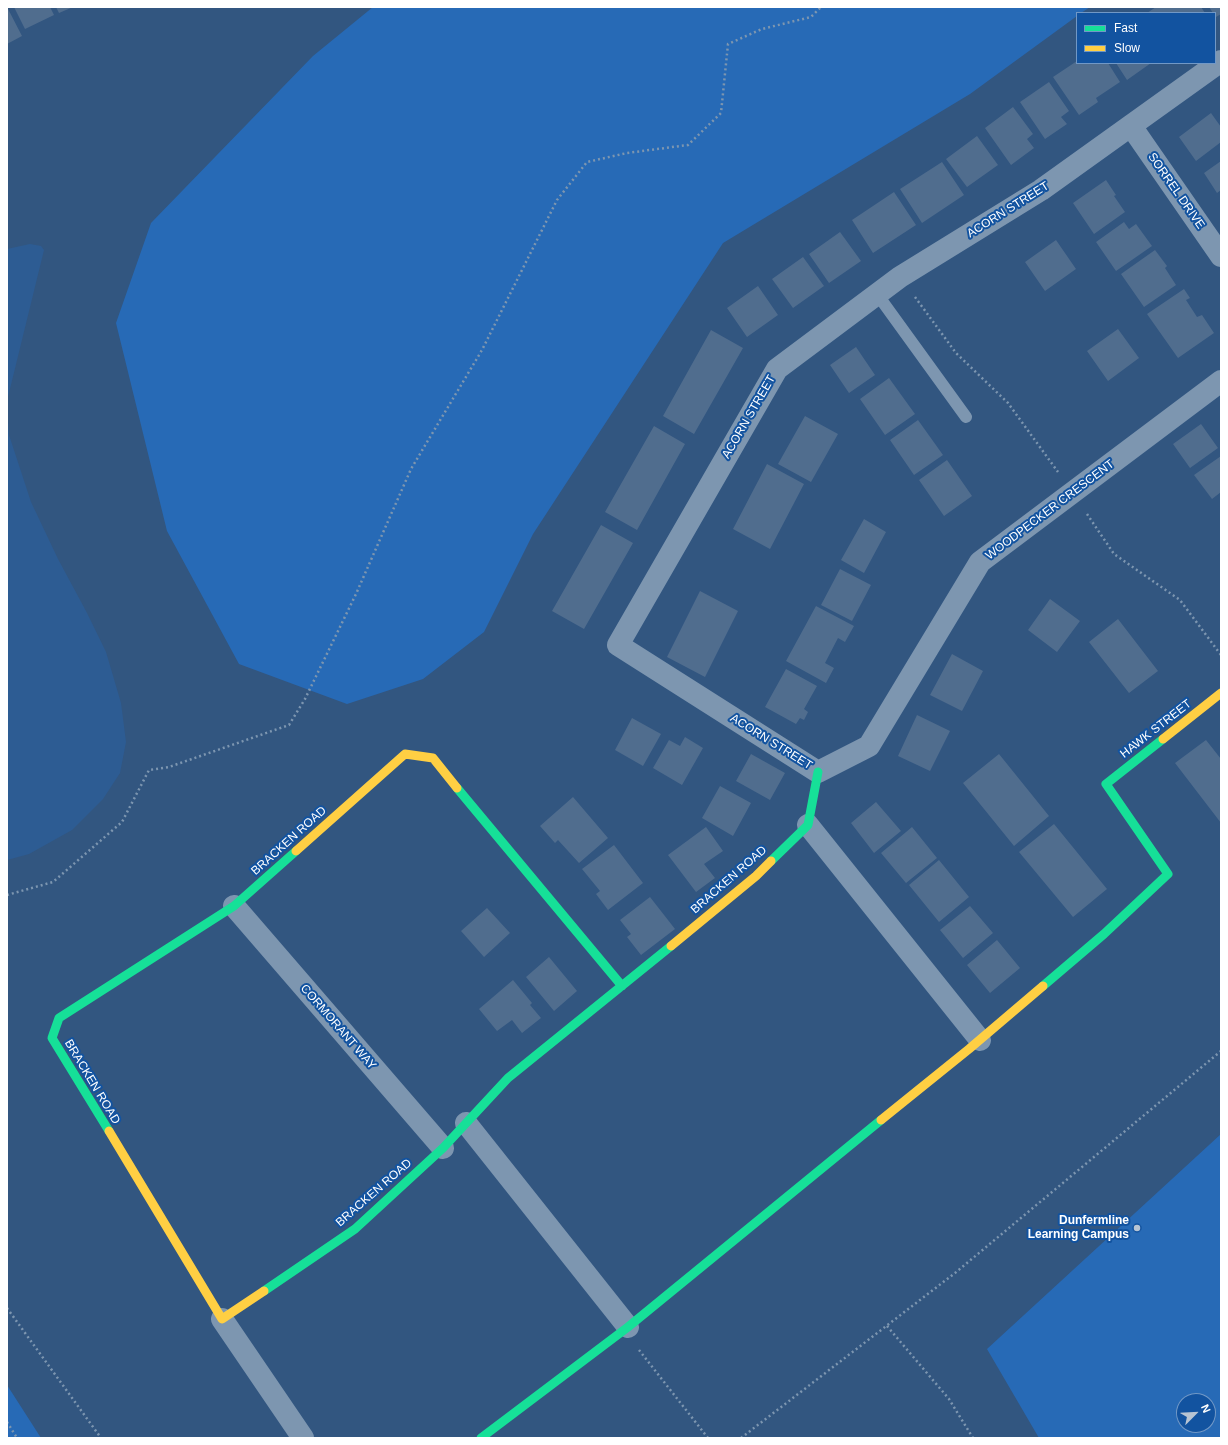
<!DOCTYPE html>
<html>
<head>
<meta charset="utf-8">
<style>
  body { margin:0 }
  #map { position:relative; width:1228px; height:1445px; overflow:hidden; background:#325680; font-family:Helvetica,sans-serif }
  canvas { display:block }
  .frame { position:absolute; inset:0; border:8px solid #fff; pointer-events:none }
  .legend { position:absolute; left:1076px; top:12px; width:140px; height:52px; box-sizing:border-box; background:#1253a0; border:1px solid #7198c6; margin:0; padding:5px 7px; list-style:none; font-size:12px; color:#fff }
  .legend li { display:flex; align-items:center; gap:8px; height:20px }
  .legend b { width:20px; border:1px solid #7198c6 }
  .north { position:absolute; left:1176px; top:1393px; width:40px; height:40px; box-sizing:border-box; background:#1253a0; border:1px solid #7198c6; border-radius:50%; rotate:66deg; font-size:11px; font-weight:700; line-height:16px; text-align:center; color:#fff }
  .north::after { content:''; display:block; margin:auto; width:14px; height:18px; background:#b7c4d3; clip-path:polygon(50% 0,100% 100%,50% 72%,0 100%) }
</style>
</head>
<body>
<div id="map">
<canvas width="1228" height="1445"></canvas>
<div class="frame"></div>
<ul class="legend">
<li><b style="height:5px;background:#16e098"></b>Fast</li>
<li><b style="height:5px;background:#ffcf43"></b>Slow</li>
</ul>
<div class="north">N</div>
</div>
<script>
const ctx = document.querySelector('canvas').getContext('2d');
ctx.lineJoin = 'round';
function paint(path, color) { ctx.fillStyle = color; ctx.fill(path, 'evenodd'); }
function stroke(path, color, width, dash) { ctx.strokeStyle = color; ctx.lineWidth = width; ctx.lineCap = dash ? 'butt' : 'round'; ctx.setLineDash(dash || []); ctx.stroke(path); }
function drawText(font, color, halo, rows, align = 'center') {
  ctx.font = font + ' Helvetica,sans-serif'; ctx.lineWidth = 4; ctx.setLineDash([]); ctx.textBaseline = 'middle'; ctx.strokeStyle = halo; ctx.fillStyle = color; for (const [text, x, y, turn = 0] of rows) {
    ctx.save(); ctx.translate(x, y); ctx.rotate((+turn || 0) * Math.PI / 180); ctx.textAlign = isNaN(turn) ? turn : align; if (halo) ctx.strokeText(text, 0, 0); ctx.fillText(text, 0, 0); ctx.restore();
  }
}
const green = new Path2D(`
  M373 7H1090L1081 13H1077V16L970 94 723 243 533 534 484 632 423 679 347 704 239 664 167 531 116 323 151 223 313 56Z
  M1221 1134V1438H1039L987 1349ZM1184 1401H1208V1425H1184Z
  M7 1385 41 1438H7Z`);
const water = new Path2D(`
  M30 244 41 246 44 250 7 401V249Z
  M7 408 9 435 31 502 58 559 87 613 106 652 121 703 126 742 120 773 103 799 72 830 29 854 7 860Z`);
const building = new Path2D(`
  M7 7 22 36 7 44Z
  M14 7H50L54 15 25 29Z
  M56 7H73L59 13Z
  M1156 7H1201L1205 13H1147Z
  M1209 7H1221V14L1216 17 1215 13H1213Z
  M1077 61V63H1108L1120 82 1096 98 1098 102 1079 115 1053 77Z
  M1116 63H1151L1127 80Z
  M1049 82 1069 111 1061 117 1067 124 1045 139 1020 102Z
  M1013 107 1033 134 1027 139 1034 148 1011 165 985 128Z
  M1211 113 1221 127V142L1196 161 1179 137Z
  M977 136 998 165 967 187 946 159Z
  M1221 161V190L1217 193 1204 173Z
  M942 162 964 195 922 223 900 189Z
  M1106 180 1116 195 1114 196 1125 212 1094 234 1073 203Z
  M894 192 916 225 873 253 852 220Z
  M1124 222 1129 229 1136 224 1152 246 1116 271 1096 242Z
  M840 232 861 261 829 283 809 254Z
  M1056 240 1076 269 1045 291 1025 262Z
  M1155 250 1167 266 1165 268 1176 285 1144 307 1121 274Z
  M803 257 824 286 793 308 772 279Z
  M758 286 778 315 747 337 727 308Z
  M1184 289 1190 298 1186 300 1197 317 1202 315 1214 333 1178 358 1147 314Z
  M1118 329 1139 358 1108 381 1087 351Z
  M711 330 743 348 694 434 663 416Z
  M856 347 875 375 849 393 830 365Z
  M889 378 915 414 885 435 860 399Z
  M805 416 838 434 811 482 778 464Z
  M918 420 943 455 914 475 890 440Z
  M1201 424 1218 448 1190 468 1173 444Z
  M654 426 685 444 637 530 605 512Z
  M1221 456V492L1212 499 1194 475Z
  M947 460 972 496 944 516 919 480Z
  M767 464 804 484 770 549 733 529Z
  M864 519 886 532 864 573 841 560Z
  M601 525 633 543 584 629 552 611Z
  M840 569 871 585 852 621 821 605Z
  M700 591 738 611 705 677 667 657Z
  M1050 599 1080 621 1057 652 1028 630Z
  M816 606 854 626 845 642 838 638 825 663 834 668 826 683 786 661Z
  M1118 619 1158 671 1129 693 1089 642Z
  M952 654 983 671 962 711 930 695Z
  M786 669 817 686 804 709 808 712 804 720 800 718 796 724 765 707Z
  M917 715 950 731 930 771 898 756Z
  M632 718 661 734 643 766 615 750Z
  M685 737 703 748 682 785 653 768 669 740 680 746Z
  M1206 740 1221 759V823L1175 763Z
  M751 754 785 773 770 800 736 781Z
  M999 754 1049 816 1014 846 963 783Z
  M720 786 751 803 733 836 702 818Z
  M573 797 608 838 579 863 558 840 555 843 540 826Z
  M876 802 901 831 874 853 851 823Z
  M1054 824 1107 889 1073 917 1019 852Z
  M706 827 723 851 704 864 715 878 696 892 668 855Z
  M912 827 937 858 906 883 881 853Z
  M614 845 643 883 608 910 596 894 600 891 582 869Z
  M939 860 969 897 939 922 909 885Z
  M650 897 675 929 641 955 627 937 631 934 620 920Z
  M970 906 993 933 963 958 940 930Z
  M487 908 510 933 484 957 461 931Z
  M997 940 1020 968 990 993 967 965Z
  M549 957 577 991 554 1011 526 977Z
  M513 980 532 1003 530 1005 541 1018 522 1033 512 1020 497 1031 479 1009Z`);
const path = new Path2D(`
  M915 297 956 353 1008 403 1058 472
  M1087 514 1114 554 1180 600 1221 655
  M7 895 53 882 122 822 149 770 169 767 289 725 305 699 356 594 411 469 482 350 557 200 587 162 627 153 688 145 721 113 728 44 762 29 811 17 821 7
  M7 1308 101 1438
  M887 1326 949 1399 973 1438
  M639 1350 708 1438
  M7 1422 17 1438
  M741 1438 955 1273 1221 1051`);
const lane = new Path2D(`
  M877 294 966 417`);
const street = new Path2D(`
  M1221 61 1041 190 900 277 777 369 618 645 818 772 869 746 980 562 1221 381
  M1131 126 1221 256
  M808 825 980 1040
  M234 906 443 1148
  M466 1123 628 1327
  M222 1319 303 1438`);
const fast = new Path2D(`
  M457 788 622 986
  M771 861 808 825 818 772
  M1043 986 1104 934 1168 874 1106 784 1163 739
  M109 1131 52 1038 59 1018 234 906 296 851
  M264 1291 355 1229 443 1148 508 1078 671 946
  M481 1438 628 1327 881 1120`);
const slow = new Path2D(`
  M1163 739 1221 693
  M296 851 405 754 433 758 457 788
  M671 946 756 876 771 861
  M881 1120 969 1049 1043 986
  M109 1131 222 1319 264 1291`);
const markers = [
  [1137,1228,4,"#b7c4d3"]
];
const streetNames = [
  ["SORREL DRIVE",1176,191,55],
  ["ACORN STREET",1008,210,-32],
  ["ACORN STREET",749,417,-60],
  ["WOODPECKER CRESCENT",1050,510,-37],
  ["HAWK STREET",1156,729,-38],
  ["ACORN STREET",771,742,32],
  ["BRACKEN ROAD",289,841,-42],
  ["BRACKEN ROAD",729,880,-41],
  ["CORMORANT WAY",338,1027,49],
  ["BRACKEN ROAD",92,1082,59],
  ["BRACKEN ROAD",374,1193,-41]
];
const poiNames = [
  ["Dunfermline",1129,1221],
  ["Learning Campus",1129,1235]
];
paint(green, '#276ab6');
paint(water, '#2d5c93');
paint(building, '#506d8e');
stroke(path, '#7d96b0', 2.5, [2, 3]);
stroke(lane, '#7d96b0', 12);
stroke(street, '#7d96b0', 22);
stroke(fast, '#16e098', 9);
stroke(slow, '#ffcf43', 9);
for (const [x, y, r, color] of markers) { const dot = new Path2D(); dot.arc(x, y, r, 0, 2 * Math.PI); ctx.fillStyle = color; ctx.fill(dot); stroke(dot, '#1253a0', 1.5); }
drawText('12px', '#fff', '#1253a0', streetNames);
drawText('bold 12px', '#fff', '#1253a0', poiNames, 'right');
</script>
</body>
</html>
